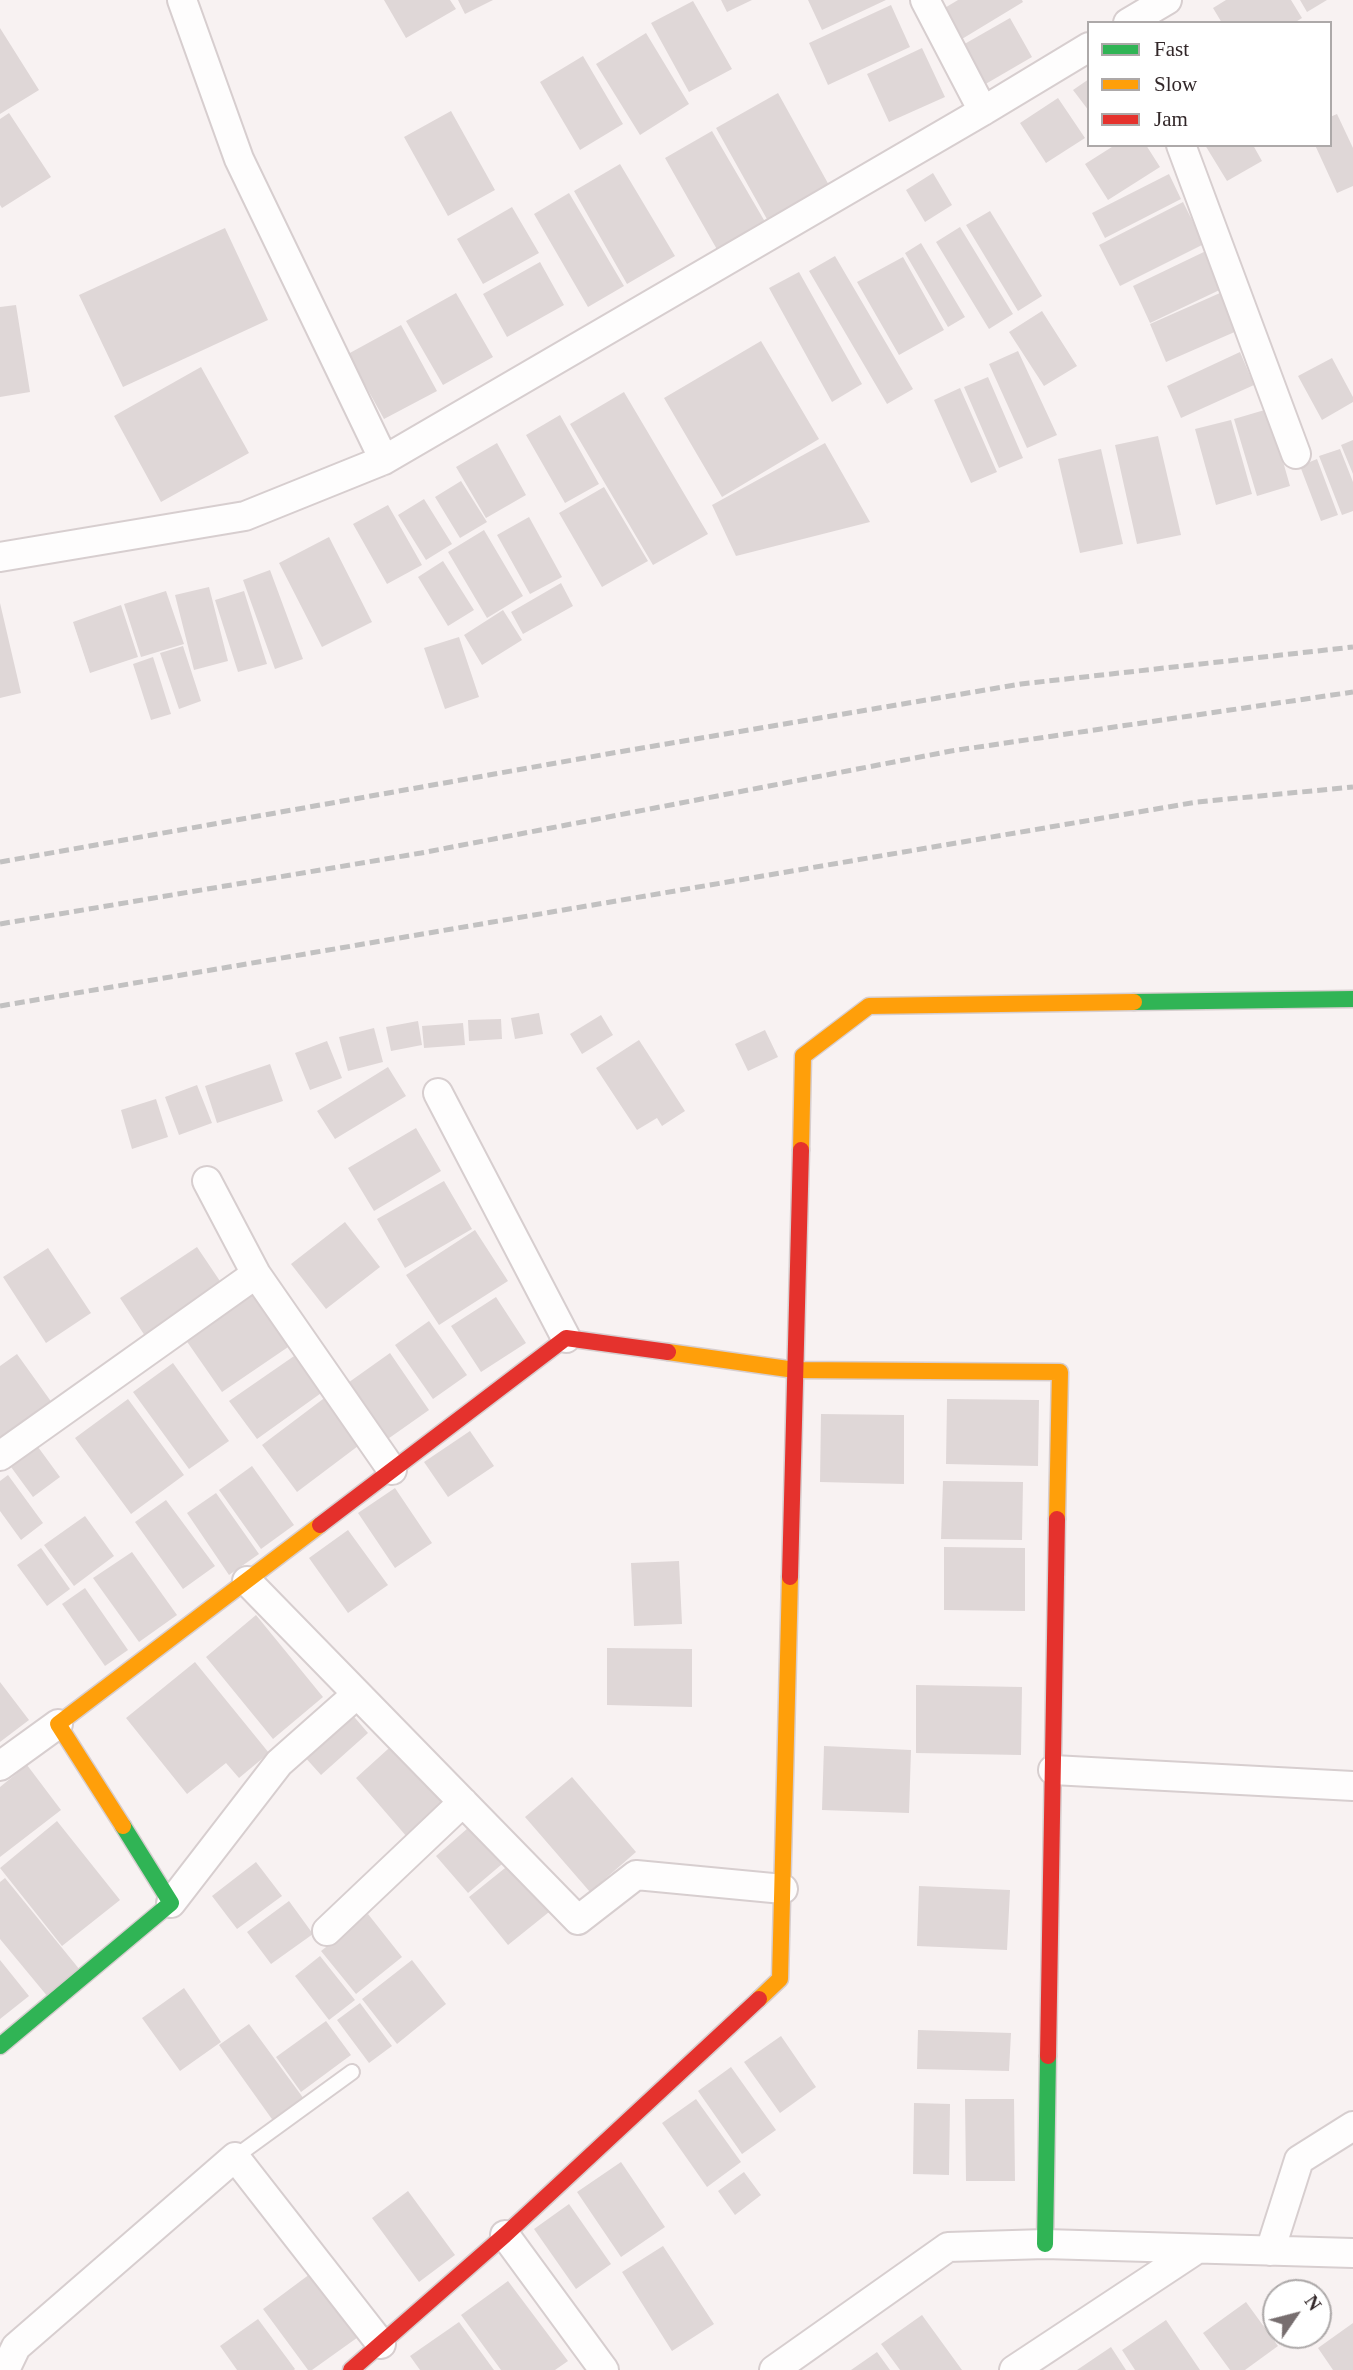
<!DOCTYPE html>
<html>
<head>
<meta charset="utf-8">
<style>
  body { margin:0 }
  #map { position:relative; width:1353px; height:2370px; overflow:hidden; background:#f8f2f2; font-family:Georgia,serif }
  canvas { display:block }
  .legend { position:absolute; left:1087px; top:21px; width:245px; height:126px; box-sizing:border-box; background:#fff; border:2px solid #ada9a9; margin:0; padding:9px 12px; list-style:none; font-size:21px; color:#322729 }
  .legend li { display:flex; align-items:center; gap:14px; height:35px }
  .legend b { width:35px; border:2px solid #ada9a9 }
  .north { position:absolute; left:1262px; top:2279px; width:70px; height:70px; box-sizing:border-box; background:#fff; border:2px solid #ada9a9; border-radius:50%; rotate:55deg; font-size:19px; font-weight:700; line-height:28px; text-align:center; color:#322729 }
  .north::after { content:''; display:block; margin:auto; width:24px; height:32px; background:#776e6f; clip-path:polygon(50% 0,100% 100%,50% 72%,0 100%) }
</style>
</head>
<body>
<div id="map">
<canvas width="1353" height="2370"></canvas>
<ul class="legend">
<li><b style="height:9px;background:#30b455"></b>Fast</li>
<li><b style="height:9px;background:#ff9f0a"></b>Slow</li>
<li><b style="height:9px;background:#e5322d"></b>Jam</li>
</ul>
<div class="north">N</div>
</div>
<script>
const ctx = document.querySelector('canvas').getContext('2d');
ctx.lineJoin = 'round';
function paint(path, color) { ctx.fillStyle = color; ctx.fill(path, 'evenodd'); }
function stroke(path, color, width, dash) { ctx.strokeStyle = color; ctx.lineWidth = width; ctx.lineCap = dash ? 'butt' : 'round'; ctx.setLineDash(dash || []); ctx.stroke(path); }
const building = new Path2D(`
  M384 0H450L456 9 406 38Z
  M458 0H493L465 14Z
  M721 0H752L727 12Z
  M808 0H886L822 30Z
  M958 0H1022L1023 2 957 42 938 12Z
  M1226 0H1291L1302 18 1294 23H1222L1213 8Z
  M1300 0H1327L1307 12Z
  M693 1 732 69 689 92 651 23Z
  M891 5 910 47 828 85 809 43Z
  M1010 18 1032 57 977 89 954 50Z
  M0 28 39 90 0 114Z
  M646 33 689 104 640 135 596 64Z
  M922 48 945 97 889 122 867 74Z
  M583 56 623 124 580 150 540 82Z
  M1089 79V111L1073 90Z
  M778 93 830 187 768 221 716 128Z
  M1058 98 1085 138 1046 163 1020 123Z
  M451 111 495 190 448 216 404 137Z
  M9 113 51 177 2 208 0 205V119Z
  M1337 114 1353 148V186L1337 193 1315 145H1330V117Z
  M712 131 771 232 723 260 665 158Z
  M1115 145H1146L1160 167 1108 200 1085 164Z
  M1205 145H1253L1262 161 1227 181Z
  M620 164 675 256 627 284 574 191Z
  M933 173 952 205 925 222 906 190Z
  M1169 174 1181 199 1105 238 1092 213Z
  M569 193 624 286 588 307 534 214Z
  M1183 202 1204 244 1120 286 1099 245Z
  M512 207 539 253 483 284 457 239Z
  M990 211 1042 296 1018 311 966 225Z
  M960 227 1013 314 989 329 936 242Z
  M225 228 268 320 123 387 79 295Z
  M921 243 965 317 948 327 905 253Z
  M1210 249 1228 286 1150 323 1133 286Z
  M835 256 913 389 887 404 809 271Z
  M903 257 944 330 899 355 857 282Z
  M540 262 564 305 507 337 483 294Z
  M799 272 862 384 832 402 769 288Z
  M1229 289 1246 327 1166 362 1150 324Z
  M456 293 493 357 443 385 406 321Z
  M16 305 30 392 0 397V307Z
  M1042 311 1077 366 1044 386 1009 332Z
  M401 325 437 391 384 419 348 354Z
  M761 341 819 439 722 497 664 398Z
  M1018 351 1057 435 1027 448 989 364Z
  M1240 352 1254 385 1181 418 1167 386Z
  M1332 358 1353 397V402L1322 420 1298 376Z
  M201 367 249 453 161 502 114 416Z
  M988 377 1023 458 999 468 964 387Z
  M960 388 997 472 971 483 934 400Z
  M624 392 708 534 653 565 570 424Z
  M1268 409 1290 486 1257 496 1234 419Z
  M560 415 599 484 565 503 526 435Z
  M1231 420 1252 494 1216 505 1195 429Z
  M1158 436 1181 535 1137 544 1115 445Z
  M1353 440V474L1341 445Z
  M497 443 526 495 486 518 456 467Z
  M825 443 870 522 736 556 712 505Z
  M1101 449 1123 544 1080 553 1058 459Z
  M1340 449 1353 482V511L1342 515 1319 456Z
  M1317 459 1338 515 1321 521 1300 466Z
  M461 481 487 522 460 538 435 497Z
  M604 487 648 561 602 587 559 513Z
  M424 499 452 544 426 560 398 515Z
  M388 505 422 565 387 584 353 524Z
  M529 517 562 577 530 594 497 535Z
  M484 530 523 596 487 618 448 552Z
  M329 537 372 622 322 647 279 563Z
  M443 561 474 610 448 626 418 577Z
  M270 570 303 659 275 669 243 580Z
  M561 583 573 606 523 634 511 612Z
  M209 587 228 661 194 670 175 595Z
  M166 591 184 644 141 657 124 604Z
  M244 591 267 664 238 672 215 600Z
  M0 603 21 693 0 698Z
  M121 605 138 657 90 673 73 622Z
  M503 610 522 640 482 665 464 635Z
  M459 637 479 697 445 709 424 648Z
  M183 646 201 701 179 709 160 653Z
  M153 657 171 714 151 720 133 664Z
  M539 1013 543 1034 515 1039 511 1018Z
  M601 1015 613 1035 582 1054 570 1034Z
  M501 1019 502 1039 469 1041 468 1020Z
  M418 1021 422 1045 391 1051 386 1027Z
  M463 1023 465 1045 424 1048 422 1026Z
  M374 1028 383 1062 348 1071 339 1037Z
  M765 1030 778 1057 748 1071 735 1044Z
  M639 1040 685 1111 662 1126 657 1118 637 1130 596 1068Z
  M327 1041 342 1078 310 1090 295 1053Z
  M270 1064 283 1101 217 1123 205 1086Z
  M388 1067 406 1096 335 1139 317 1111Z
  M197 1085 212 1123 179 1135 165 1097Z
  M156 1099 168 1137 132 1149 121 1110Z
  M416 1128 441 1171 374 1211 348 1168Z
  M444 1181 472 1229 405 1268 377 1219Z
  M345 1222 380 1267 326 1309 291 1264Z
  M475 1230 508 1281 439 1325 406 1275Z
  M197 1247 226 1290 149 1342 120 1298Z
  M48 1248 91 1313 46 1343 3 1277Z
  M253 1284 294 1343 222 1392 181 1333Z
  M496 1297 526 1343 481 1372 451 1326Z
  M429 1321 467 1375 433 1399 395 1345Z
  M390 1353 429 1410 385 1441 345 1385Z
  M17 1354 55 1407 0 1446V1366Z
  M297 1354 324 1391 257 1439 229 1401Z
  M173 1363 229 1441 189 1469 133 1392Z
  M331 1393 366 1440 297 1492 262 1445Z
  M128 1399 184 1475 131 1514 75 1438Z
  M947 1399 1039 1400 1038 1466 946 1464Z
  M821 1414 904 1415V1484L820 1482Z
  M470 1431 494 1466 448 1497 424 1462Z
  M38 1447 60 1477 33 1497 11 1467Z
  M252 1466 294 1525 261 1549 219 1490Z
  M8 1475 43 1523 21 1540 0 1511V1481Z
  M943 1481 1023 1482 1022 1540 941 1539Z
  M395 1488 432 1543 395 1568 358 1513Z
  M216 1493 259 1554 229 1575 187 1513Z
  M166 1500 215 1566 183 1589 135 1522Z
  M85 1516 114 1556 74 1586 44 1545Z
  M348 1530 388 1585 348 1613 309 1558Z
  M944 1547 1025 1548V1611L944 1610Z
  M41 1548 70 1589 47 1606 17 1565Z
  M132 1552 177 1615 139 1642 93 1578Z
  M679 1561 682 1624 634 1626 631 1563Z
  M85 1588 128 1650 105 1666 62 1604Z
  M256 1615 323 1697 273 1739 206 1657Z
  M607 1648 692 1649V1707L607 1705Z
  M195 1662 269 1753 239 1778 226 1763 187 1794 126 1718Z
  M0 1682 29 1720 0 1742Z
  M916 1685 1022 1687 1021 1755 916 1753Z
  M350 1712 368 1733 321 1775 303 1755Z
  M398 1740 450 1799 407 1837 356 1778Z
  M824 1746 911 1750 909 1813 822 1810Z
  M27 1765 61 1810 0 1857V1787Z
  M572 1777 636 1852 590 1892 525 1817Z
  M57 1821 120 1900 62 1946 0 1868Z
  M476 1821 508 1859 468 1893 436 1856Z
  M515 1860 554 1908 508 1945 469 1897Z
  M256 1862 282 1896 237 1929 212 1896Z
  M5 1878 80 1970 48 1997 0 1939V1882Z
  M919 1886 1010 1890 1007 1950 917 1946Z
  M289 1901 313 1934 271 1964 247 1932Z
  M368 1914 402 1957 356 1994 321 1951Z
  M320 1956 355 2000 329 2020 295 1976Z
  M0 1960 29 1996 0 2019Z
  M412 1960 446 2004 397 2044 362 1999Z
  M184 1988 221 2042 180 2071 142 2018Z
  M360 2003 392 2046 369 2063 337 2020Z
  M326 2021 351 2055 301 2092 276 2057Z
  M249 2024 304 2099 274 2122 219 2045Z
  M918 2030 1011 2033 1009 2071 917 2069Z
  M781 2036 816 2087 780 2113 744 2062Z
  M731 2067 776 2130 742 2154 698 2091Z
  M696 2099 741 2162 707 2187 662 2123Z
  M965 2099H1014L1015 2181H966Z
  M914 2103 950 2104 949 2175 913 2174Z
  M621 2162 665 2227 621 2257 577 2192Z
  M744 2172 761 2195 735 2215 718 2191Z
  M408 2191 455 2255 419 2282 372 2218Z
  M569 2204 611 2264 576 2289 534 2229Z
  M663 2246 714 2324 672 2351 622 2272Z
  M314 2271 361 2335 312 2370H308L263 2309Z
  M508 2281 568 2361 555 2370H501L461 2315Z
  M1246 2302 1278 2346 1245 2370H1230L1203 2333Z
  M922 2315 962 2370H900L881 2344Z
  M258 2319 295 2369 294 2370H237L220 2346Z
  M1166 2320 1200 2370H1135L1122 2350Z
  M459 2322 494 2370H420L410 2356Z
  M1353 2323V2370H1333L1318 2348Z
  M1111 2347 1126 2370H1077Z
  M877 2352 890 2370H851Z`);
const lane = new Path2D(`
  M235 2157 352 2072`);
const street = new Path2D(`
  M182 0 239 159 384 460
  M925 0 983 111
  M1128 23 1167 0
  M1181 145 1296 454
  M0 557 245 516 384 460 983 111 1089 47
  M438 1093 566 1338
  M207 1181 256 1274 392 1470
  M0 1456 256 1274
  M247 1581 578 1920 636 1875 783 1889
  M0 1766 58 1724
  M1053 1770 1353 1786
  M171 1903 279 1763 357 1694
  M327 1931 463 1802
  M505 2235 604 2370
  M1270 2251 1299 2160 1353 2126
  M5 2370 16 2347 235 2157 381 2344
  M774 2370 948 2247 1045 2244 1353 2253
  M1014 2370 1197 2249`);
const fast = new Path2D(`
  M1134 1002 1353 999
  M0 2046 171 1903 123 1826
  M1045 2244 1048 2056`);
const slow = new Path2D(`
  M801 1150 803 1056 869 1006 1134 1002
  M668 1352 795 1370 1060 1372 1057 1519
  M123 1826 58 1724 320 1525
  M759 1999 780 1979 790 1577`);
const jam = new Path2D(`
  M320 1525 566 1338 668 1352
  M790 1577 801 1150
  M1048 2056 1057 1519
  M351 2370 505 2235 759 1999`);
const rail = new Path2D(`
  M0 862 607 754 1021 684 1353 647
  M0 924 421 853 951 751 1353 692
  M0 1006 1197 802 1353 787`);
paint(building, '#dfd7d7');
stroke(lane, '#d7cecf', 18);
stroke(street, '#d7cecf', 32);
stroke(fast, '#d7cecf', 19);
stroke(slow, '#d7cecf', 19);
stroke(jam, '#d7cecf', 19);
stroke(lane, '#fefdfd', 14);
stroke(street, '#fefdfd', 28);
stroke(fast, '#30b455', 16);
stroke(slow, '#ff9f0a', 16);
stroke(jam, '#e5322d', 16);
stroke(rail, '#c2c1c1', 5, [10, 5]);
</script>
</body>
</html>
